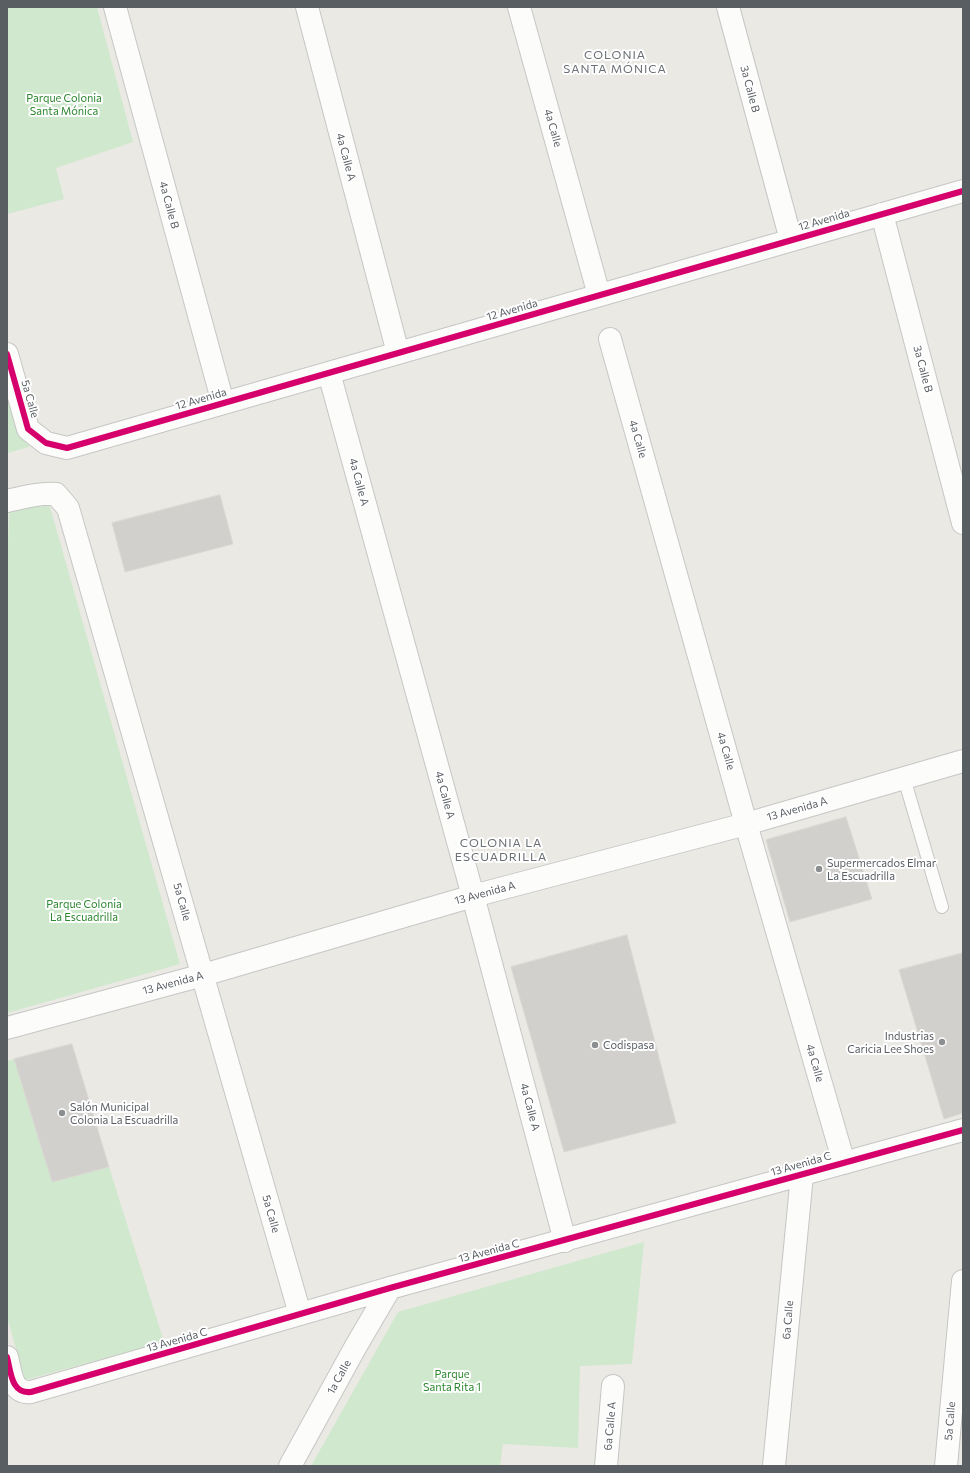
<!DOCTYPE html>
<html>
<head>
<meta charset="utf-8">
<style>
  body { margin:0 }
  #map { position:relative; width:970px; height:1473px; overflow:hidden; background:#eae9e4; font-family:Commissioner,sans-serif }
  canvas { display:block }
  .frame { position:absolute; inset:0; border:8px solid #595e63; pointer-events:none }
</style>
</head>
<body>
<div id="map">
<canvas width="970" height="1473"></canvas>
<div class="frame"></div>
</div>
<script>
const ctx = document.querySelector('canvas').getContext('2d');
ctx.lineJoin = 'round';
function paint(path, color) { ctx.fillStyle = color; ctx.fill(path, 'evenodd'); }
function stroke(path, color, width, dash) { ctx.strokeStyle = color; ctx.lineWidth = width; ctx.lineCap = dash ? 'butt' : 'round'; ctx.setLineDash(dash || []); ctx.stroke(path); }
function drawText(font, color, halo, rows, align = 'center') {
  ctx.font = font + ' Commissioner,sans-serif'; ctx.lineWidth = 4; ctx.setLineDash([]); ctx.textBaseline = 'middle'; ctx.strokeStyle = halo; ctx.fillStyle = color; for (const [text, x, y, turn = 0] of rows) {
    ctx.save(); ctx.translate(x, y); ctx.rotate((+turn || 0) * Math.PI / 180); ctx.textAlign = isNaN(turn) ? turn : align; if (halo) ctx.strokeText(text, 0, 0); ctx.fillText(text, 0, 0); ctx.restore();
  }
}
const green = new Path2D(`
  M7 7H97L133 142 56 168 64 199 7 214Z
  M7 364 29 447 7 453Z
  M48 500 180 964 7 1013V581L9 511Z
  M14 1059 52 1181 109 1167 164 1342 25 1380 7 1317V1061Z
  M644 1242 632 1364 580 1366 578 1448 503 1444 500 1466H311L398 1312Z`);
const building = new Path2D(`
  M220 495 233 544 125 572 112 523Z
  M846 817 872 899 790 922 766 840Z
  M627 935 676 1123 564 1152 511 967Z
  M963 953V1113L944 1119 899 970Z
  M72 1044 109 1167 52 1182 14 1059Z`);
const lane = new Path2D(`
  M904 778 942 907`);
const street = new Path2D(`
  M115 7 223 403
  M307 7 398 353
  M519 7 599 295
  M728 7 791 240
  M882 214 963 523
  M610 339 746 824 844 1163
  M7 354 28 429 46 443 67 448 963 191
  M329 373 473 896 565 1241
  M7 501C24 497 39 493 56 494L68 508 300 1314
  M7 1028 203 975 473 896 746 824 963 761
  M7 1357C11 1372 11 1394 31 1392L390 1288 963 1130
  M290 1466 356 1346 390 1288
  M606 1466 613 1386
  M774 1466 802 1175
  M946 1466 963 1281`);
const cycleway = new Path2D(`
  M7 354 28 429 46 443 67 448 963 191
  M7 1357C11 1372 11 1394 31 1392L390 1288 963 1130`);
const markers = [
  [819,869,4,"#8c8f90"],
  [942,1042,4,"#8c8f90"],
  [595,1045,4,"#8c8f90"],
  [62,1113,4,"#8c8f90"]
];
const streetNames = [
  ["3a Calle B",750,89,75],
  ["4a Calle",553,128,74],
  ["4a Calle A",346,157,75],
  ["4a Calle B",169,205,75],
  ["12 Avenida",824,220,-16],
  ["12 Avenida",512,310,-16],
  ["3a Calle B",923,369,75],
  ["5a Calle",30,399,74],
  ["12 Avenida",201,399,-16],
  ["4a Calle",638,439,74],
  ["4a Calle A",359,482,75],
  ["4a Calle",726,751,74],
  ["4a Calle A",445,795,75],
  ["13 Avenida A",797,809,-16],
  ["13 Avenida A",485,893,-15],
  ["5a Calle",182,902,74],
  ["13 Avenida A",173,983,-15],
  ["4a Calle",815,1063,74],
  ["4a Calle A",530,1107,75],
  ["13 Avenida C",801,1164,-16],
  ["5a Calle",271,1214,74],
  ["13 Avenida C",489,1251,-15],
  ["6a Calle",788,1320,-85],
  ["13 Avenida C",177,1340,-16],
  ["1a Calle",339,1377,-61],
  ["5a Calle",950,1421,-85],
  ["6a Calle A",610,1426,-85]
];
const parkNames = [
  ["Parque Colonia",64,98],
  ["Santa Mónica",64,111],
  ["Parque Colonia",84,904],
  ["La Escuadrilla",84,917],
  ["Parque",452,1374],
  ["Santa Rita 1",452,1387]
];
const poiNames = [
  ["Supermercados Elmar",827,863],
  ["La Escuadrilla",827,876],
  ["Industrias",934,1036,"right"],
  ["Caricia Lee Shoes",934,1049,"right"],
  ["Codispasa",603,1045],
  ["Salón Municipal",70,1107],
  ["Colonia La Escuadrilla",70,1120]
];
const neighbourhoodNames = [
  ["COLONIA",615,55],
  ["SANTA MÓNICA",615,69],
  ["COLONIA LA",501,843],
  ["ESCUADRILLA",501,857]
];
paint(green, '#d0e8cd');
paint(building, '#d1d0cd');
stroke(building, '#dad8d3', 1);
stroke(lane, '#c6c6c5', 14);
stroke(street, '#c6c6c5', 24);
stroke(lane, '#fcfcfb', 12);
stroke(street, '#fcfcfb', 22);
stroke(cycleway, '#d6006c', 6);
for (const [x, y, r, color] of markers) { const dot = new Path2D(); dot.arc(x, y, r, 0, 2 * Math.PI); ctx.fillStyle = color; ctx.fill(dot); stroke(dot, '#fff', 1.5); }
drawText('11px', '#595e63', '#fff', streetNames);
drawText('11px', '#2d8730', '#fff', parkNames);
drawText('11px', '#595e63', '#fff', poiNames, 'left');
ctx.letterSpacing = '1px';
drawText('12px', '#6a7075', '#fff', neighbourhoodNames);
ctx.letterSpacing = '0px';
</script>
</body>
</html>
